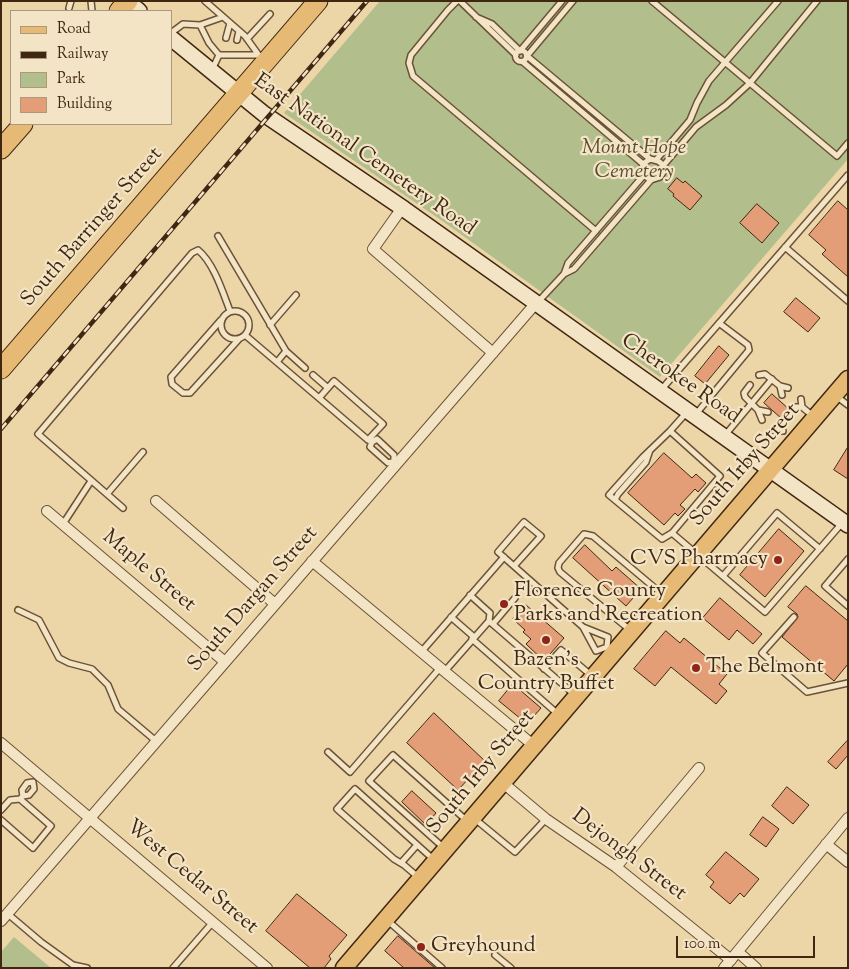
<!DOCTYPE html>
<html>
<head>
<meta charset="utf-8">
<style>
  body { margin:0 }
  #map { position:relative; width:849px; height:969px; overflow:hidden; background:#ecd5a7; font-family:"Sorts Mill Goudy",serif }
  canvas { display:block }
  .frame { position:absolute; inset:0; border:2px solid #402712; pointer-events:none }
  .legend { position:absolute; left:10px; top:10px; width:162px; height:115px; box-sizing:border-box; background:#f3e4c6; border:1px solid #ab987e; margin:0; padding:6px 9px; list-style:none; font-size:15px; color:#402712 }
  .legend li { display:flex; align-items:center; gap:10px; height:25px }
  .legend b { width:25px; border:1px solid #ab987e }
  .scale { position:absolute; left:676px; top:936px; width:139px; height:22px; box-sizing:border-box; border:2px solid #402712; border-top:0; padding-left:6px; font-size:15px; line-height:18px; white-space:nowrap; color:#402712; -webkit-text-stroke:4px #f3e4c6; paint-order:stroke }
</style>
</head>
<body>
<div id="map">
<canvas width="849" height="969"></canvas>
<div class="frame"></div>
<ul class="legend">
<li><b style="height:6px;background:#e6ba74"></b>Road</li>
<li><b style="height:6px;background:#402712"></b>Railway</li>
<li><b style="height:14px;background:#b2be8c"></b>Park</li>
<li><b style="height:14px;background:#e39e77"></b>Building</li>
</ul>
<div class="scale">100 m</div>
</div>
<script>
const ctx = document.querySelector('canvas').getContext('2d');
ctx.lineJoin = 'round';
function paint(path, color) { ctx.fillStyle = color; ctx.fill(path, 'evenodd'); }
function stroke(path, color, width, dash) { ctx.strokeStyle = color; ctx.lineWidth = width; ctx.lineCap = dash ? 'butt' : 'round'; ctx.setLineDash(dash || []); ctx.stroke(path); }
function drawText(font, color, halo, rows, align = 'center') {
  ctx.font = font + ' "Sorts Mill Goudy",serif'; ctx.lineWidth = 4.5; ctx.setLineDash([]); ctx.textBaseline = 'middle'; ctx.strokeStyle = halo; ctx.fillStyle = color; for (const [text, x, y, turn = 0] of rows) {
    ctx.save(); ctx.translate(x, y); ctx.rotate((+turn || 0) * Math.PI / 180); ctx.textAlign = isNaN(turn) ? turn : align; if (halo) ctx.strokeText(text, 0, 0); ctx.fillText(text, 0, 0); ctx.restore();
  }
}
const green = new Path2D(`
  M380 1H848V159L660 377 441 220 284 113Z
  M14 937 51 968H1V952Z`);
const building = new Path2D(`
  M677 178 683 183 685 181 702 196 690 210 673 196 674 194 668 189Z
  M838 201 848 210V277L822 254 826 250 809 235Z
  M757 204 779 223 762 243 740 223Z
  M796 298 820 318 808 332 784 312Z
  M719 346 729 355 705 384 695 376Z
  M772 394 790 410 782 419 764 403Z
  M848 447V479L834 470Z
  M664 453 692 478 696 474 706 483 698 492 695 489 680 505 685 509 678 516 675 513 664 525 628 493Z
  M779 529 804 551 765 597 740 575Z
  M585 545 612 571 616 567 641 589 626 606 573 558Z
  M806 586 848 621V664L834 681 782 637 798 617 797 614 788 607Z
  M720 598 762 634 753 644 737 630 729 640 703 618Z
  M526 605 564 638 544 661 526 644 531 639 523 632 525 630 513 619Z
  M666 631 680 643 684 638 727 674 719 684 727 691 716 704 671 667 655 686 634 669Z
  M513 684 541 708 527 724 499 701Z
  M434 713 485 761 458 790 407 743Z
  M848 740V755L836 769 828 762Z
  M787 787 809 805 793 824 772 806Z
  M412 791 436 813 426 825 402 802Z
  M763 817 779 829 766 847 750 835Z
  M726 852 759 879 744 897 740 893 730 904 710 887 714 882 706 875Z
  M297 894 347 935 329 956 331 959 324 968H310L266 931Z
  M398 936 435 968H404L385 951Z`);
const lane = new Path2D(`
  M91 1 92 11
  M205 1 245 36 263 61
  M457 1 448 10 411 55 409 63 413 76 596 231
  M460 1 516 55
  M573 1 527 56 650 159
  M652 1 837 156 848 143
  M69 8 71 1
  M476 17 492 24 520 51 562 1
  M200 25 223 17
  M171 33 183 24 200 25 209 43 219 55
  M226 38 230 23
  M247 39 270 14
  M237 40 239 31
  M515.5 56a5.5 5.5 0 1 1 11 0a5.5 5.5 0 1 1-11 0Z
  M219 55H259
  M523 62 643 164
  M212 70 219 55
  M656 160 690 120 697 103 709 81 778 1
  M663 166 696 127 726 105 750 83 817 1
  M644 175 568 263 564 274 574 269 651 180 660 177C665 171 665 165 658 161L650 159 643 164C641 172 644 176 651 180
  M218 236 286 351
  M785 247 848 301
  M537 303 564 274
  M221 325a14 14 0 1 1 28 0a14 14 0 1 1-28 0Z
  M221 320 171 377 172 384 183 393H190L239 339
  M270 325 296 295
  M245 335 319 398
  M277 362 286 351 305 368
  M313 375 328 388
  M759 375 765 374 780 386
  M750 385 744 393 745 397 758 410
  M661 390 848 175
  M782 395 780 386 788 388
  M836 396 848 405
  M795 407H802L801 399
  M802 407 813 416
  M696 414 749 350 748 345 719 323
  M762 420 758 410 768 412
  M773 430 783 431 780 423
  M670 431 720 476 672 533 662 539 609 495 643 457 670 431 687 412
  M726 434 772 379
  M368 440 383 424 334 381 319 398 368 440 372 442
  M394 461 388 463 370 447 372 442 377 439 394 455V461L397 464
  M107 494 143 452
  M615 500 618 494 646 462 650 450
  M123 508 38 434 192 253 198 250C214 263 223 293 230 311
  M63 524 91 481
  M672 533 765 612 843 522
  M848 559 825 586 848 606
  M514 566 541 536 524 522 498 552 583 627 596 651 607 647
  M723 576 777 513 820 549
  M470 595 490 613 489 621
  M18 610 39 620 59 658 69 663 92 669 108 685 118 709 156 741
  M451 617 474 637
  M794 617 762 653 807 692 848 683
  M493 624 515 598
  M583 627 608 637 607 647
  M630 630 560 572 558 568 559 563 584 534 593 536 662 594
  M472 639 559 715
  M422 651 504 557
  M544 669 561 650 592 676
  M445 671 489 621 574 694
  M328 752 350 772 440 668
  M1 810 10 800 20 799
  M475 819 515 852 546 819
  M1 820 33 848 51 826 20 799 23 796 22 790 27 783 33 782 34 789 29 795 23 796
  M444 848 369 781 393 755 466 820
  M401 863 417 845
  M418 877 404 865 394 859 337 809 355 789 433 859
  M8 914 41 942 73 965 87 968
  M388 921 442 968
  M495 955 511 968
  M173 968 213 922`);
const street = new Path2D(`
  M402 208 373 249 493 353
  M156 501 275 604
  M47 511 225 662
  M312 561 533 745
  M1 743 267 968
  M502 782 546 819 616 867 731 960
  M826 844 848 862
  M616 867 699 768
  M1 921 536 303
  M738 952 756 968
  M724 968 848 818`);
const secondary = new Path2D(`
  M127 1 139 11
  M171 38 264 114 404 209 848 525`);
const primary = new Path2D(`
  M344 968 848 379`);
const highway = new Path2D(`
  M119 11 128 1
  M1 149 23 124
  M1 369 318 1`);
const rail = new Path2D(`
  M1 429 367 1`);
const markers = [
  [778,560,5,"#8f2418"],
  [504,604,5,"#8f2418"],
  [546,640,5,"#8f2418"],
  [696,668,5,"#8f2418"],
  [421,947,5,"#8f2418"]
];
const parkNames = [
  ["Mount Hope",634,149],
  ["Cemetery",634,173]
];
const streetNames = [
  ["East National Cemetery Road",364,156,35],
  ["South Barringer Street",93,228,-49],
  ["Cherokee Road",680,380,35],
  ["South Irby Street",746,466,-49],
  ["Maple Street",148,572,40],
  ["South Dargan Street",254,600,-49],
  ["South Irby Street",482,773,-50],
  ["Dejongh Street",628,856,37],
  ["West Cedar Street",191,878,40]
];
const poiNames = [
  ["CVS Pharmacy",768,560,"right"],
  ["Florence County",514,592],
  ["Parks and Recreation",514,616],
  ["Bazen's",546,661,"center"],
  ["Country Buffet",546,685,"center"],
  ["The Belmont",706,668],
  ["Greyhound",431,947]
];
paint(green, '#b2be8c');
paint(building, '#e39e77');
stroke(building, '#402712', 1);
stroke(lane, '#6b5237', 8);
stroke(street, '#6b5237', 12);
stroke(secondary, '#402712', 18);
stroke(primary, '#402712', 19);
stroke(highway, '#402712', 21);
stroke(lane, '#f3e4c6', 5);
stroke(street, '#f3e4c6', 10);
stroke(secondary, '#f3e4c6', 15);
stroke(primary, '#e6ba74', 16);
stroke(highway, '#e6ba74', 19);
stroke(rail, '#402712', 4.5);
stroke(rail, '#f3e4c6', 2.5, [8]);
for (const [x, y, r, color] of markers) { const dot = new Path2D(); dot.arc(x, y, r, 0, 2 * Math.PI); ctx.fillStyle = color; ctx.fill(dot); stroke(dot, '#f3e4c6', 2); }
drawText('italic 21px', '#5c4d30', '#f3e4c6', parkNames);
drawText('21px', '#402712', '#f3e4c6', streetNames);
drawText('21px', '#402712', '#f3e4c6', poiNames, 'left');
</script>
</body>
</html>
